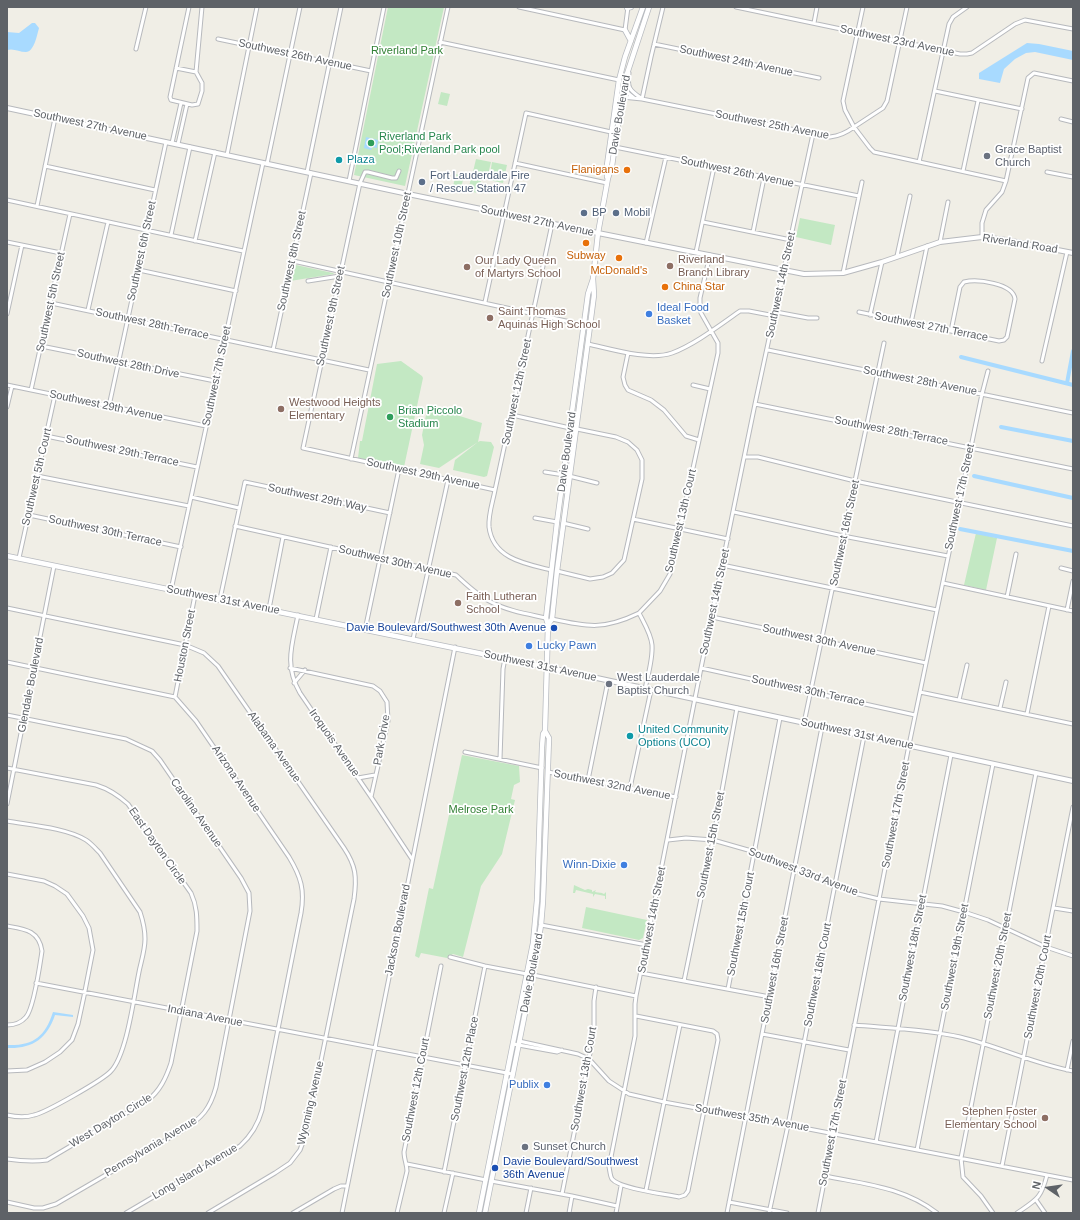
<!DOCTYPE html>
<html>
<head>
<meta charset="utf-8">
<style>
  body { margin:0 }
  #map { position:relative; width:1080px; height:1220px; overflow:hidden; background:#f0eee6; font-family:Arial,sans-serif }
  canvas { display:block }
  .frame { position:absolute; inset:0; border:8px solid #5e6267; pointer-events:none }
  .north { position:absolute; left:1028px; top:1168px; width:40px; height:40px; -webkit-text-stroke:3px #fff; paint-order:stroke; rotate:283deg; font-size:11px; font-weight:700; line-height:16px; text-align:center; color:#5e6267 }
  .north::after { content:''; display:block; margin:auto; width:14px; height:18px; background:#5e6267; clip-path:polygon(50% 0,100% 100%,50% 72%,0 100%) }
</style>
</head>
<body>
<div id="map">
<canvas width="1080" height="1220"></canvas>
<div class="frame"></div>
<div class="north">N</div>
</div>
<script>
const ctx = document.querySelector('canvas').getContext('2d');
ctx.lineJoin = 'round';
function paint(path, color) { ctx.fillStyle = color; ctx.fill(path, 'evenodd'); }
function stroke(path, color, width, dash) { ctx.strokeStyle = color; ctx.lineWidth = width; ctx.lineCap = dash ? 'butt' : 'round'; ctx.setLineDash(dash || []); ctx.stroke(path); }
function drawText(font, color, halo, rows, align = 'center') {
  ctx.font = font + ' Arial,sans-serif'; ctx.lineWidth = 3.5; ctx.setLineDash([]); ctx.textBaseline = 'middle'; ctx.strokeStyle = halo; ctx.fillStyle = color; for (const [text, x, y, turn = 0] of rows) {
    ctx.save(); ctx.translate(x, y); ctx.rotate((+turn || 0) * Math.PI / 180); ctx.textAlign = isNaN(turn) ? turn : align; if (halo) ctx.strokeText(text, 0, 0); ctx.fillText(text, 0, 0); ctx.restore();
  }
}
const green = new Path2D(`
  M388 7H444L405 186 354 175Z
  M441 92 450 94 447 106 438 104Z
  M476 159 491 162 487 179 472 176Z
  M492 162 507 165 503 183 489 180Z
  M456 174 464 176 461 188 453 186Z
  M471 178 481 181 478 193 468 191Z
  M800 218 835 225 831 245 796 237Z
  M296 265 333 273 334 274 290 281 294 267Z
  M401 361 422 376 423 378 404 467 358 458 360 441H362L377 364Z
  M431 407 482 423 478 442 480 441 491 442 494 447 487 476 484 477 453 470 455 460 478 442 439 468 420 464 424 445 422 435 427 410Z
  M976 533 997 538 986 590 964 585Z
  M462 755 519 766 520 782 514 785 511 799 515 800 502 854 481 886 463 957 453 954 447 958 421 953 419 958 415 956 429 888 433 889Z
  M574 885 585 890 588 889 592 890V892L596 890 595 892C599 893 601 892 604 894L606 892V899H605V896L595 894 593 897V894L576 890 575 893H573Z
  M586 907 647 920 643 938 639 940 582 928Z`);
const water = new Path2D(`
  M32 23H35L39 28C37 35 34 52 26 52 19 52 14 48 7 50V32L19 33Z
  M1027 43 1039 44 1073 51V60L1035 52 1026 53 1015 59 1004 69 1000 83 979 79V73Z
  M366 137 378 140 377 148 372 147 371 150 364 148Z
  M53 1012 73 1015V1017L55 1015C47 1039 32 1049 7 1048V1045C33 1046 45 1037 53 1012Z`);
const canal = new Path2D(`
  M961 357 1073 385
  M1067 383 1073 351
  M1001 427 1073 441
  M974 476 1073 498
  M960 529 1073 551`);
const minor = new Path2D(`
  M189 7 170 97 171 100 192 105 198 104 202 91V83L196 72 202 7
  M519 7 625 30 628 7
  M736 7 960 54H967L972 53 1015 24 1025 20 1073 29
  M863 7 843 101 845 110 854 127 883 108 887 101 907 7
  M814 23 817 7
  M218 39 371 71
  M440 42 619 80
  M654 44 819 78
  M136 49 146 7
  M176 68 196 72
  M629 73C627 87 629 90 641 98
  M624 88 629 94 634 98
  M935 91 1022 109
  M622 97 642 99 830 137C840 136 846 133 854 127L870 148 874 152 1006 181
  M642 99 651 57 663 7
  M1061 119 1073 122
  M172 143 181 103
  M178 144 187 104
  M615 147 859 196
  M227 155 257 7
  M919 162 949 24 953 17 967 7
  M515 163 607 183
  M267 164 300 7
  M45 166 155 190
  M399 171 396 178H392L368 172H365L360 183 303 448 495 490
  M963 171 978 101
  M307 172 341 7
  M1047 172 1073 177
  M349 181 384 7
  M7 200 243 251
  M37 206 55 118
  M703 222 791 240
  M753 232 764 178
  M171 235 190 147
  M982 237V223L986 210 1002 192 1006 181 1028 78 1034 73 1073 81
  M195 241 215 152
  M7 242 61 253
  M940 242 948 202
  M646 243 666 157
  M696 252 714 167
  M897 256 910 196
  M293 261 584 325
  M139 270 236 291
  M843 273 862 182
  M308 281 340 276
  M485 302 526 113 611 132
  M51 303 369 370
  M88 310 108 222
  M776 312 808 318H817
  M859 312 999 341 1004 340 1007 337 1015 299C1013 283 977 279 964 282L960 287 951 331
  M7 314 22 245
  M870 315 882 262
  M911 323 927 246
  M588 344C611 349 649 361 672 353 694 345 720 325 740 311H749L775 316
  M41 346 215 381
  M273 350 311 173
  M768 350 1073 413
  M628 353 623 377 625 385 628 390 651 400 664 410 686 436 699 440
  M1042 361 1067 252
  M7 385 206 426
  M693 385 710 389
  M31 390 70 214
  M755 404 1073 469
  M109 406 166 142
  M7 407 12 386
  M512 415 570 428
  M46 436 197 467
  M745 457H758L855 481 1073 526
  M351 459 448 7
  M545 472 564 475
  M37 476 189 506
  M569 476 597 483
  M191 497 239 508
  M734 512 843 536 948 556
  M29 515 181 547
  M535 518 557 522
  M633 519 728 539
  M563 523 588 529
  M235 526 456 575C467 585 478 596 491 602 508 611 528 614 546 618
  M19 558 55 395
  M722 565 937 610
  M1061 568 1073 571
  M551 570C526 564 493 559 489 527 488 515 493 501 495 490L552 224
  M557 571 590 579 603 577 612 573 624 560 642 479V460L637 450 628 442 616 437 577 429
  M943 583 1073 611
  M171 590 263 163
  M1007 597 1016 554
  M220 599 245 482 390 513
  M7 608 185 645 204 653 218 666 344 848C356 866 357 877 354 899L306 1134 300 1150 290 1163 275 1173 208 1213
  M269 609 283 537
  M1067 610 1073 581
  M298 615C292 645 284 665 300 693L371 797 412 859
  M712 617 926 663
  M316 619 331 547
  M552 619C588 627 604 630 639 613
  M365 630 399 469
  M413 639 448 480
  M7 662 175 697 196 721 289 857C301 877 305 890 301 913L262 1110C258 1125 251 1136 240 1146L126 1213
  M290 668 373 686 380 691 387 702 388 721 371 797
  M701 668 915 715
  M294 683 305 670
  M645 689C648 675 653 659 652 645 651 634 644 623 639 613L660 591 670 574 718 353V343L701 313 700 305V298L710 255
  M920 692 1073 724
  M175 697 195 595
  M959 700 967 665
  M1000 708 1006 682
  M1027 714 1049 606
  M7 715 126 739 152 751 160 760 241 878 249 893 250 911 216 1087C210 1109 202 1118 183 1130L56 1204 43 1208H34L7 1202
  M804 723 884 343
  M465 752 542 768
  M500 759 503 669 505 658
  M7 768 96 785C109 789 118 795 128 804L191 893C197 906 197 917 197 931L171 1063C166 1078 160 1091 147 1101L47 1160C33 1162 21 1161 7 1159
  M548 772 676 797
  M358 778 375 775
  M588 780 608 681
  M630 788 651 690
  M7 804 54 566
  M7 821C30 825 67 828 86 840 92 844 96 849 100 853L140 912C143 921 145 930 145 939 145 950 141 962 139 972 134 996 127 1054 111 1071 103 1080 45 1113 34 1115 25 1118 16 1117 7 1115
  M668 840 686 838 713 840 755 852 854 893 879 899 942 906 964 912 988 920 1046 947 1073 956
  M7 874 44 881 55 886 67 894 83 916 89 928 93 950 84 996 78 1024 72 1040 60 1052 45 1062 27 1070 7 1071
  M1054 908 1073 911
  M541 925 647 945
  M7 926C24 929 39 930 42 951 40 964 34 1008 26 1017 21 1023 15 1025 7 1025
  M450 957 485 966 527 974
  M641 973 770 997
  M533 975 636 996
  M684 981 713 840 737 708
  M36 983 512 1074
  M728 989 780 718
  M636 1016 713 1031 717 1034 718 1040 688 1191 685 1195 679 1197C666 1194 620 1189 612 1179 610 1176 610 1171 609 1167L635 1036V1004L636 996 701 668 755 404 813 134
  M854 1025C888 1028 926 1029 960 1037 998 1046 1034 1064 1073 1071
  M762 1034 849 1050
  M519 1041 578 1054 589 1059 609 1081 629 1094 664 1102 788 1125 1073 1180
  M513 1044 557 1052 562 1050
  M1067 1070 1073 1041
  M876 1142 951 755
  M917 1150 993 764
  M407 1164 486 1180
  M1002 1166 1073 807
  M444 1172 485 966
  M825 1176C864 1184 904 1187 937 1213
  M491 1181 572 1196 617 1206
  M646 1190 680 1025
  M562 1194 594 1033V1001L596 987
  M1036 1200 1045 1213
  M729 1202 787 1213
  M293 1213 334 1189 341 1186H347
  M342 1213 455 647
  M397 1213 407 1171C407 1165 404 1159 404 1152L441 966
  M444 1213 453 1173
  M526 1213 531 1188
  M569 1213 572 1196
  M616 1213 621 1186
  M727 1213 822 727
  M769 1213 788 1125 864 736
  M818 1213 909 745 982 394 988 371
  M993 1213 981 1196 963 1177 961 1158 1036 773
  M1017 1213C1036 1200 1041 1199 1047 1175`);
const tertiary = new Path2D(`
  M7 108 408 194 598 233 804 274 843 273 882 262 940 242 982 237 1006 240 1073 253
  M546 667 1073 781`);
const secondary = new Path2D(`
  M627 8 631 7
  M625 30 631 41
  M607 177V165L619 80 625 57 643 7
  M7 556 546 667
  M548 625 552 619 557 571 590 326 594 295 593 279 598 233 608 178 612 166 624 83 649 7
  M479 1213 533 943 537 900 542 747 543 734 545 731 548 625 546 618 557 522 588 294 593 279
  M485 1213 535 963 541 925 543 901 549 738 545 731`);
const markers = [
  [371,143,4,"#2e9e5b"],
  [987,156,4,"#6b7280"],
  [339,160,4,"#0f9aa8"],
  [627,170,4,"#e8710a"],
  [422,182,4,"#5c6f8a"],
  [584,213,4,"#5c6f8a"],
  [616,213,4,"#5c6f8a"],
  [586,243,4,"#e8710a"],
  [619,258,4,"#e8710a"],
  [670,266,4,"#8d6e63"],
  [467,267,4,"#8d6e63"],
  [665,287,4,"#e8710a"],
  [649,314,4,"#3f7fe0"],
  [490,318,4,"#8d6e63"],
  [281,409,4,"#8d6e63"],
  [390,417,4,"#2e9e5b"],
  [458,603,4,"#8d6e63"],
  [554,628,4,"#1a4fb4"],
  [529,646,4,"#3f7fe0"],
  [609,684,4,"#6b7280"],
  [630,736,4,"#0f9aa8"],
  [624,865,4,"#3f7fe0"],
  [547,1085,4,"#3f7fe0"],
  [1045,1118,4,"#8d6e63"],
  [525,1147,4,"#6b7280"],
  [495,1168,4,"#1a4fb4"]
];
const streetNames = [
  ["Southwest 23rd Avenue",897,41,12],
  ["Southwest 26th Avenue",295,55,12],
  ["Southwest 24th Avenue",736,61,12],
  ["Davie Boulevard",620,115,-80],
  ["Southwest 27th Avenue",90,125,12],
  ["Southwest 25th Avenue",772,125,11],
  ["Southwest 26th Avenue",737,172,12],
  ["Southwest 27th Avenue",537,221,12],
  ["Riverland Road",1020,244,9],
  ["Southwest 10th Street",397,245,-78],
  ["Southwest 6th Street",142,251,-78],
  ["Southwest 8th Street",292,261,-78],
  ["Southwest 14th Street",781,285,-78],
  ["Southwest 5th Street",51,302,-78],
  ["Southwest 9th Street",331,316,-78],
  ["Southwest 28th Terrace",152,324,12],
  ["Southwest 27th Terrace",931,327,11],
  ["Southwest 28th Drive",128,364,12],
  ["Southwest 7th Street",217,376,-78],
  ["Southwest 28th Avenue",920,381,11],
  ["Southwest 12th Street",517,392,-78],
  ["Southwest 29th Avenue",106,406,12],
  ["Southwest 28th Terrace",891,431,11],
  ["Southwest 29th Terrace",122,451,12],
  ["Davie Boulevard",567,452,-82],
  ["Southwest 29th Avenue",423,474,12],
  ["Southwest 5th Court",37,477,-77],
  ["Southwest 17th Street",960,497,-78],
  ["Southwest 29th Way",317,498,12],
  ["Southwest 13th Court",681,521,-77],
  ["Southwest 30th Terrace",105,531,12],
  ["Southwest 16th Street",845,533,-78],
  ["Southwest 30th Avenue",395,562,13],
  ["Southwest 31st Avenue",223,600,11],
  ["Southwest 14th Street",715,602,-78],
  ["Southwest 30th Avenue",819,640,12],
  ["Houston Street",185,646,-79],
  ["Southwest 31st Avenue",540,666,12],
  ["Glendale Boulevard",31,685,-79],
  ["Southwest 30th Terrace",808,691,12],
  ["Southwest 31st Avenue",857,734,12],
  ["Park Drive",382,740,-80],
  ["Iroquois Avenue",334,743,55],
  ["Alabama Avenue",274,747,55],
  ["Arizona Avenue",236,779,56],
  ["Southwest 32nd Avenue",612,785,11],
  ["Carolina Avenue",196,813,55],
  ["Southwest 17th Street",896,815,-79],
  ["Southwest 15th Street",711,845,-79],
  ["East Dayton Circle",157,846,55],
  ["Southwest 33rd Avenue",803,872,21],
  ["Southwest 14th Street",652,920,-79],
  ["Southwest 15th Court",741,924,-79],
  ["Jackson Boulevard",398,930,-79],
  ["Southwest 18th Street",913,948,-79],
  ["Southwest 19th Street",955,957,-79],
  ["Southwest 20th Street",998,966,-79],
  ["Southwest 16th Street",775,970,-79],
  ["Davie Boulevard",532,973,-79],
  ["Southwest 16th Court",818,975,-79],
  ["Southwest 20th Court",1038,987,-79],
  ["Indiana Avenue",205,1016,11],
  ["Southwest 12th Place",465,1069,-79],
  ["Southwest 13th Court",584,1079,-80],
  ["Southwest 12th Court",416,1090,-79],
  ["Wyoming Avenue",311,1103,-77],
  ["Southwest 35th Avenue",752,1118,10],
  ["West Dayton Circle",111,1121,-31],
  ["Southwest 17th Street",833,1133,-79],
  ["Pennsylvania Avenue",151,1147,-31],
  ["Long Island Avenue",195,1172,-31]
];
const parkNames = [
  ["Riverland Park",407,51],
  ["Melrose Park",481,810]
];
const leisureNames = [
  ["Riverland Park",379,137],
  ["Pool;Riverland Park pool",379,150],
  ["Brian Piccolo",398,411],
  ["Stadium",398,424]
];
const worshipNames = [
  ["Grace Baptist",995,150],
  ["Church",995,163],
  ["West Lauderdale",617,678],
  ["Baptist Church",617,691],
  ["Sunset Church",533,1147]
];
const cultureNames = [
  ["Plaza",347,160],
  ["United Community",638,730],
  ["Options (UCO)",638,743]
];
const foodNames = [
  ["Flanigans",619,170,"right"],
  ["Subway",586,256],
  ["McDonald's",619,271],
  ["China Star",673,287,"left"]
];
const serviceNames = [
  ["Fort Lauderdale Fire",430,176],
  ["/ Rescue Station 47",430,189],
  ["BP",592,213],
  ["Mobil",624,213]
];
const educationNames = [
  ["Riverland",678,260],
  ["Branch Library",678,273],
  ["Our Lady Queen",475,261],
  ["of Martyrs School",475,274],
  ["Saint Thomas",498,312],
  ["Aquinas High School",498,325],
  ["Westwood Heights",289,403],
  ["Elementary",289,416],
  ["Faith Lutheran",466,597],
  ["School",466,610],
  ["Stephen Foster",1037,1112,"right"],
  ["Elementary School",1037,1125,"right"]
];
const shopNames = [
  ["Ideal Food",657,308],
  ["Basket",657,321],
  ["Lucky Pawn",537,646],
  ["Winn-Dixie",616,865,"right"],
  ["Publix",539,1085,"right"]
];
const transitNames = [
  ["Davie Boulevard/Southwest 30th Avenue",546,628],
  ["Davie Boulevard/Southwest",503,1162,"left"],
  ["36th Avenue",503,1175,"left"]
];
paint(green, '#c3e8c3');
paint(water, '#a8daff');
stroke(canal, '#a8daff', 4);
stroke(minor, '#b7b9bd', 5);
stroke(tertiary, '#b7b9bd', 6);
stroke(secondary, '#b8bbc0', 6);
stroke(minor, '#fff', 3);
stroke(tertiary, '#fff', 4);
stroke(secondary, '#fff', 4.5);
for (const [x, y, r, color] of markers) { const dot = new Path2D(); dot.arc(x, y, r, 0, 2 * Math.PI); ctx.fillStyle = color; ctx.fill(dot); stroke(dot, '#fff', 1.5); }
drawText('11px', '#5e6267', '#fff', streetNames);
drawText('11px', '#328135', '#fff', parkNames);
drawText('11px', '#27864d', '#fff', leisureNames, 'left');
drawText('11px', '#5b616d', '#fff', worshipNames, 'left');
drawText('11px', '#0d838f', '#fff', cultureNames, 'left');
drawText('11px', '#c56008', '#fff', foodNames);
drawText('11px', '#4e5e75', '#fff', serviceNames, 'left');
drawText('11px', '#785e54', '#fff', educationNames, 'left');
drawText('11px', '#366cbe', '#fff', shopNames, 'left');
drawText('11px', '#164399', '#fff', transitNames, 'right');
</script>
</body>
</html>
